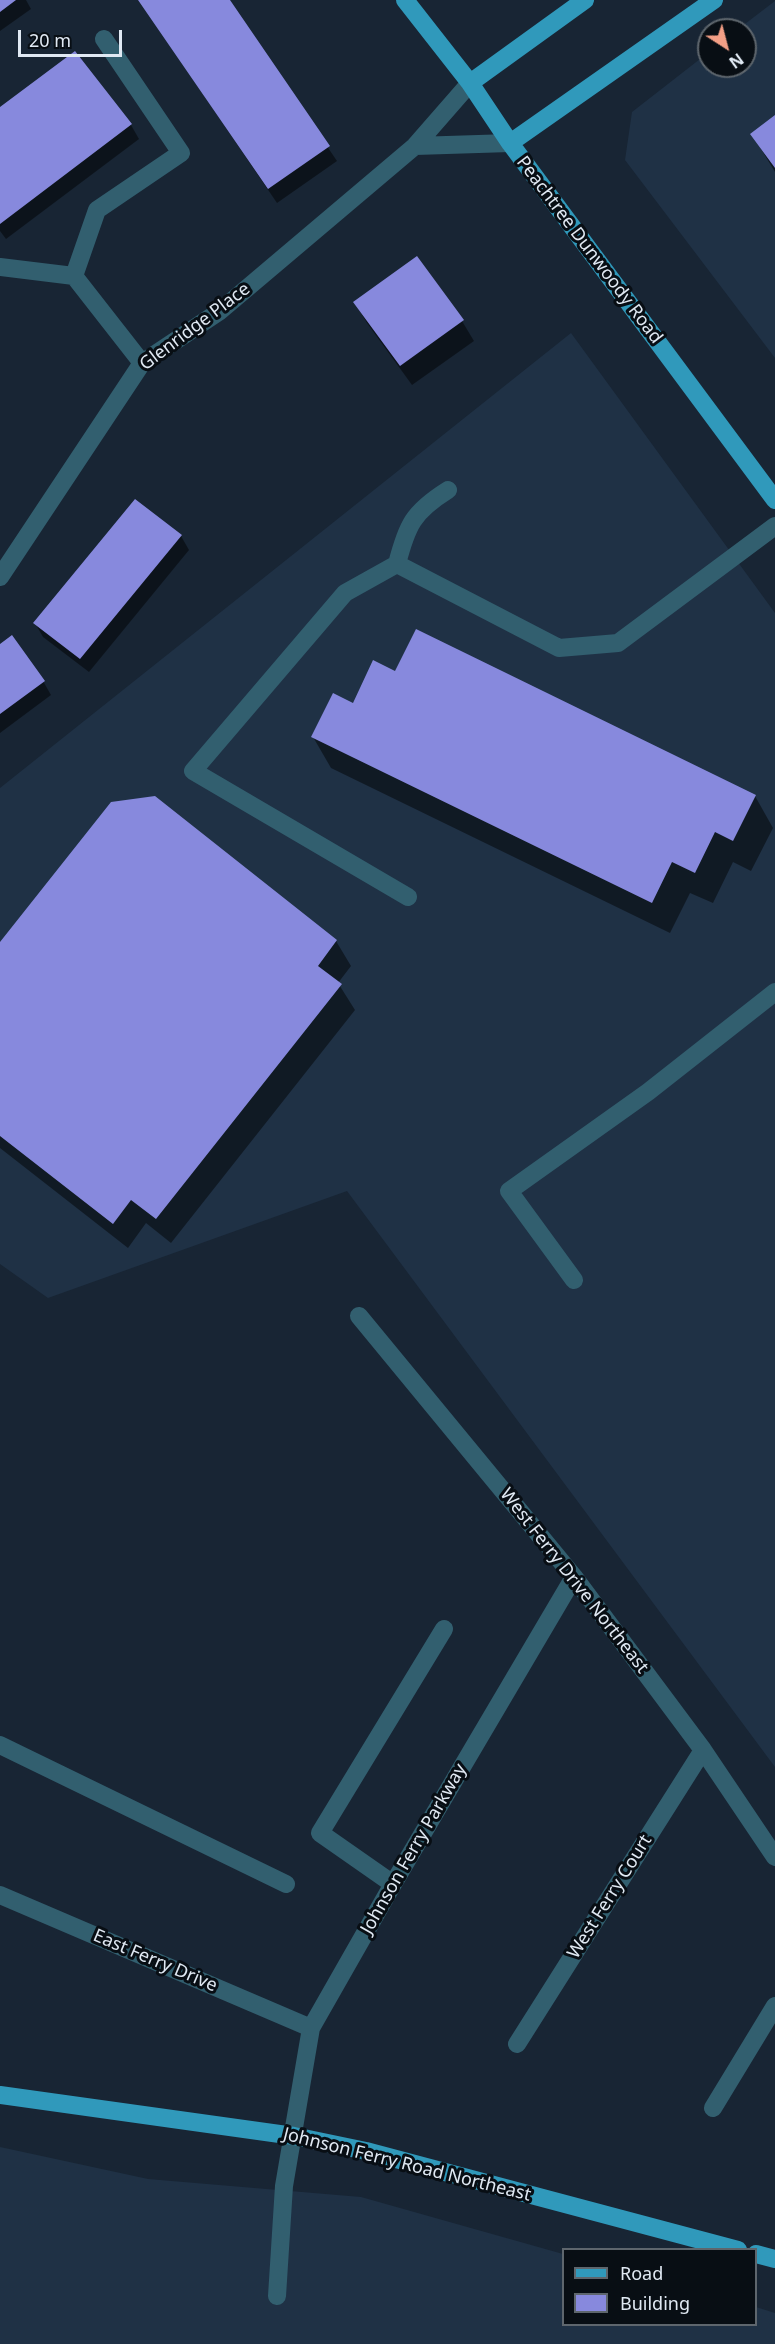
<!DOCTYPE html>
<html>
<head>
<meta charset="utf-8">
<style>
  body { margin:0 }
  #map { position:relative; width:775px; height:2344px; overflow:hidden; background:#182534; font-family:"Noto Sans",sans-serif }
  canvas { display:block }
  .legend { position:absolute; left:562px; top:2248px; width:195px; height:78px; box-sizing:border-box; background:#080e14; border:2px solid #5e666d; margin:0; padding:8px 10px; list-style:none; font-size:18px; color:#e0e9f3 }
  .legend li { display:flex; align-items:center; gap:12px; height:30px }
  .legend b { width:30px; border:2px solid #5e666d }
  .north { position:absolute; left:697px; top:18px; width:60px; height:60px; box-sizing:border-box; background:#080e14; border:2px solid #5e666d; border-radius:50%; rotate:144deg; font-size:16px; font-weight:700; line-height:24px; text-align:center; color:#e0e9f3 }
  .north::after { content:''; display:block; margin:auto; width:21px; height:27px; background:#f39f86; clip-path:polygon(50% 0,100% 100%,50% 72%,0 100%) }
  .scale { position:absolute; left:18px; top:30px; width:104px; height:27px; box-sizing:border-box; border:3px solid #e0e9f3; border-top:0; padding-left:8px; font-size:18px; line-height:21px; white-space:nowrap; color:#e0e9f3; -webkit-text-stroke:4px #080e14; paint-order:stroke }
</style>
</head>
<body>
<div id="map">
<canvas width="775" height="2344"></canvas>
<ul class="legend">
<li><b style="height:8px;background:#3099bb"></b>Road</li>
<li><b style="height:16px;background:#8789dd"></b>Building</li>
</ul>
<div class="north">N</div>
<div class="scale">20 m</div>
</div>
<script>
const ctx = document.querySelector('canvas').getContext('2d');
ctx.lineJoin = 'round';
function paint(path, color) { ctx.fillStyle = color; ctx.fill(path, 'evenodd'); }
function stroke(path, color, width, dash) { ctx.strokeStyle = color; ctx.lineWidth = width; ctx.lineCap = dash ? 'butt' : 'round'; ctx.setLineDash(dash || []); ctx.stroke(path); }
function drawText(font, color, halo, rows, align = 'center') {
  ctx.font = font + ' "Noto Sans",sans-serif'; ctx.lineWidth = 6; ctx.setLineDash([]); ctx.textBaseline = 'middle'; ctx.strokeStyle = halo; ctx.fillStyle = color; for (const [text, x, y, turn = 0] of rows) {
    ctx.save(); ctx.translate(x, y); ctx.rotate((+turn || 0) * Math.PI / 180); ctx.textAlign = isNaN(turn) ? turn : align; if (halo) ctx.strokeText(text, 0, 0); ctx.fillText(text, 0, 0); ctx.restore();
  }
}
const built = new Path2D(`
  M775 1V358L625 160 632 112 709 52V66H745V30H737Z
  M571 333 775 613V1767L347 1191 48 1298 0 1264V788Z
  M0 2147 148 2179 361 2197 563 2254 564 2324H756V2307L775 2313V2344H0Z`);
const shadow = new Path2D(`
  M0 0H26L31 9 0 31Z
  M139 0H228L337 161 277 203Z
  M74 53 131 125 139 139 6 239 0 231V109Z
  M775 117V172L752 134Z
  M355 303 462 321 474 341 412 385 367 323Z
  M181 536 189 550 89 672 43 637 35 623Z
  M0 646 43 681 51 695 0 733Z
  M353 705 755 796 773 828 751 871 733 862 713 903 690 893 670 933 331 768 313 737Z
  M155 797 336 941 351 966 338 983 355 1010 171 1243 146 1223 128 1248 0 1148V945Z`);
const building = new Path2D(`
  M0 0H16L0 12Z
  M138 0H230L330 146 268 189Z
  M75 51 132 124 0 224V107Z
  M775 115V168L750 134Z
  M417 256 464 320 400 366 353 302Z
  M135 499 182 535 80 659 33 623Z
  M416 629 756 795 733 841 715 832 695 873 672 862 652 903 311 737 333 693 353 703 373 660 395 671Z
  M12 635 45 681 0 714V644Z
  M155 796 337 940 318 966 342 984 156 1219 131 1200 113 1224 0 1136V942L111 802Z`);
const minor = new Path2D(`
  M415 146 510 143
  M0 267 74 276 142 363
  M74 276 97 210 181 153 104 39
  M397 564C407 525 413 512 448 490
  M0 577 142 363 220 311 415 146 470 83
  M408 897 193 771 345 593 397 564 559 648 618 643 775 526
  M574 1280 509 1191 648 1092 775 992
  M359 1316 574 1577 703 1750 775 1857
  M0 1745 286 1884
  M393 1884 320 1833 444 1629
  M0 1895 311 2028
  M517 2044 703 1750
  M713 2108 775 2006
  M277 2296 284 2186 311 2028 393 1884 574 1577`);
const major = new Path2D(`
  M405 0 470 83 510 143 775 500
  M470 83 585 0
  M510 143 714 0
  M0 2095 294 2136 366 2151 738 2250
  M756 2254 775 2259`);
const streetNames = [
  ["Peachtree Dunwoody Road",589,250,53],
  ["Glenridge Place",195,327,-37],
  ["West Ferry Drive Northeast",574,1581,52],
  ["Johnson Ferry Parkway",414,1849,-60],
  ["West Ferry Court",610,1897,-58],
  ["East Ferry Drive",155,1961,23],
  ["Johnson Ferry Road Northeast",407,2165,14]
];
paint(built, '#1f3145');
paint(shadow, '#0007');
paint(building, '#8789dd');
stroke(minor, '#325f6f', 18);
stroke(major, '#3099bb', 18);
drawText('18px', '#e0e9f3', '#080e14', streetNames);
</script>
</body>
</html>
